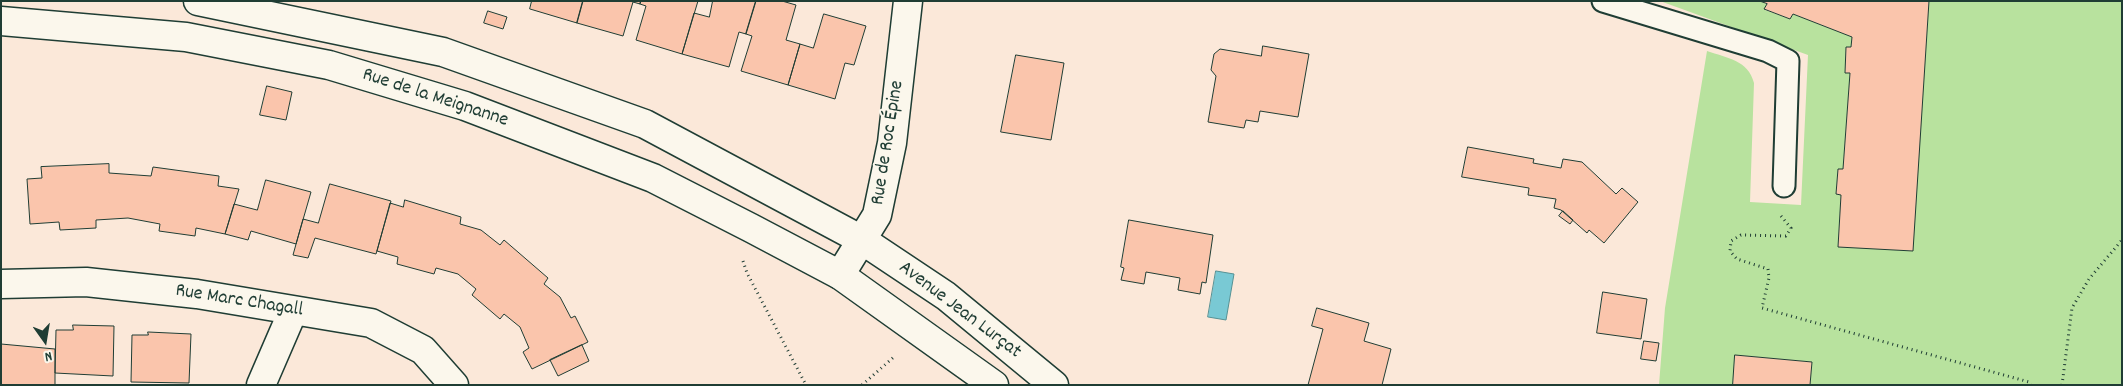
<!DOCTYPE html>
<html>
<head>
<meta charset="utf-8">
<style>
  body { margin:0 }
  #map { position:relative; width:2123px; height:386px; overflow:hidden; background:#fbe8d9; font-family:Dekko,sans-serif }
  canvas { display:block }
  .frame { position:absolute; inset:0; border:2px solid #1f3d34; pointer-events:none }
  .north { position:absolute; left:20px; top:316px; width:50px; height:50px; -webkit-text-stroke:4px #fbf7ec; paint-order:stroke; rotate:167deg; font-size:14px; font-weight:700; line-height:20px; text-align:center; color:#1f3d34 }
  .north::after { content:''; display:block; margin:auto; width:18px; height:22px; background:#1f3d34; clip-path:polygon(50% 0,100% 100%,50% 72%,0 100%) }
</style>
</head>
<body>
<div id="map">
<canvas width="2123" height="386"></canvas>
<div class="frame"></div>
<div class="north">N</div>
</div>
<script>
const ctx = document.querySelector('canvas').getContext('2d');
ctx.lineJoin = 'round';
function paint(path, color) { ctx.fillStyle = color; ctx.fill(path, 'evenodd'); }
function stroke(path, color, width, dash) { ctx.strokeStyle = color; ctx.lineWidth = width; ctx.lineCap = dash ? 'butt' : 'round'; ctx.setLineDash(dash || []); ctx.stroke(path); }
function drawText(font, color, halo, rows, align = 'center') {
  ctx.font = font + ' Dekko,sans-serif'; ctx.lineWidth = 4; ctx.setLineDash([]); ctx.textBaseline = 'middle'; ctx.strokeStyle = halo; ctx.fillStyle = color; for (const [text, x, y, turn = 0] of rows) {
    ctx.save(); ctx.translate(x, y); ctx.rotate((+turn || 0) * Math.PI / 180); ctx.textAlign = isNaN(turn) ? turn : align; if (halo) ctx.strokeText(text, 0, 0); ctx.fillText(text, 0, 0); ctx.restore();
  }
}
const green = new Path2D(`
  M1660 1H1760L1767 4 1765 10 1790 19 1793 14 1852 37 1851 47 1846 48 1845 73H1850L1843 169H1838L1836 194 1841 195 1838 246 1912 251 1929 1H2122V385H1810L1812 362 1735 355 1733 385H1659L1665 308 1707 51C1727 58 1748 60 1754 83L1750 202 1801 205 1808 55Z`);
const water = new Path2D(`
  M1216 271 1234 274 1226 320 1208 317Z`);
const building = new Path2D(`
  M532 1H583L577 23 530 9Z
  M583 1H641L640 4 633 2 623 36 577 23Z
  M641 1H698L682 54 636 40 646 6 640 4Z
  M713 1H756L746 34 739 32 729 67 682 54 694 13 709 17Z
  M756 1H782L796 5 786 40 800 44 788 85 741 71 752 36 746 34Z
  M1760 1H1929L1913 251 1838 247 1841 195 1836 194 1838 169H1843L1850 73H1845L1846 47H1851L1852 37 1793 14 1790 19 1764 9 1767 4Z
  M488 11 507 17 503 29 484 23Z
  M824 14 866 26 854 65 845 63 835 99 788 85 800 44 813 48Z
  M1263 46 1309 54 1298 117 1260 111 1258 122 1246 120 1244 128 1208 122 1216 76 1211 70 1214 54 1220 49 1261 56Z
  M1016 55 1064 63 1051 140 1001 132Z
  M267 86 292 92 286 120 260 115Z
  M1468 147 1534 159 1533 163 1561 168 1563 159 1582 162 1616 194 1622 188 1638 202 1604 243 1589 230 1587 233 1561 210 1554 208 1556 199 1528 195 1529 188 1462 177Z
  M109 164V173L151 176 153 167 219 176 218 186 239 189 225 234 196 228 195 236 159 231 160 224 128 218 96 220V228L60 230 59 222 30 224 27 179 42 178 41 167Z
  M266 180 311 192 296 244 251 231 248 240 225 234 234 204 257 210Z
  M330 184 391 201 376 254 315 238 308 258 293 255 303 219 318 223Z
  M405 200 461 217 460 224 481 230 500 245 504 240 548 278 544 284 560 297 571 318 575 316 588 342 532 369 523 352 529 348 520 327 504 314 500 319 472 295 476 289 458 274 436 268 434 274 397 264 398 257 377 251 390 203 403 207Z
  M1563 211 1573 220 1570 224 1559 216Z
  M1129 220 1213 235 1206 283 1202 282 1200 294 1178 290 1180 278 1146 272 1144 284 1121 280 1124 268 1121 267Z
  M1603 292 1647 299 1641 339 1597 333Z
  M1317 308 1369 323 1364 341 1391 349 1382 385H1308L1323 329 1312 326Z
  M73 325 114 326 113 376 55 373 56 330H73Z
  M148 332 191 334 189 383 131 382 132 335H148Z
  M1644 341 1659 343 1656 361 1641 359Z
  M1 344 55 349V385H1Z
  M582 345 589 361 558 376 550 360Z
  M1735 355 1812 362 1810 385H1733Z`);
const path = new Path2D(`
  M1781 216 1791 228 1786 236 1741 235 1731 241 1730 251 1737 259 1768 269 1769 278 1762 308 2029 382 2031 385
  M743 261 747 273 806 385
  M862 385 895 356
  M2062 385 2072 308 2089 279 2122 240`);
const lane = new Path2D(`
  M1603 1 1768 51 1788 61 1784 186`);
const street = new Path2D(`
  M840 275 877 215 892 143 908 1
  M1 284 86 282 197 294 371 323 423 350 454 385
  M261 385 293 311`);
const secondary = new Path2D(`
  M198 1 443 52 645 124 862 240 946 296 1054 385
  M1 21 186 37 329 65 465 106 653 178 751 228 840 275 994 385`);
const streetNames = [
  ["Rue de la Meignanne",435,99,18],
  ["Rue de Roc Épine",889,143,-81],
  ["Rue Marc Chagall",239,302,9],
  ["Avenue Jean Lurçat",959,311,37]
];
paint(green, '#b8e29e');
paint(water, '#79c9d4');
stroke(water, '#559194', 1);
paint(building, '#fac5ac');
stroke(building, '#1f3d34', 1);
stroke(lane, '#1f3d34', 25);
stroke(street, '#1f3d34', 31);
stroke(secondary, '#1f3d34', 31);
stroke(path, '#1f3d34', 3, [1, 4]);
stroke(lane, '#fbf7ec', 21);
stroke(street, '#fbf7ec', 28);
stroke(secondary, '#fbf7ec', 28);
drawText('20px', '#1f3d34', '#fbf7ec', streetNames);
</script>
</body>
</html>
